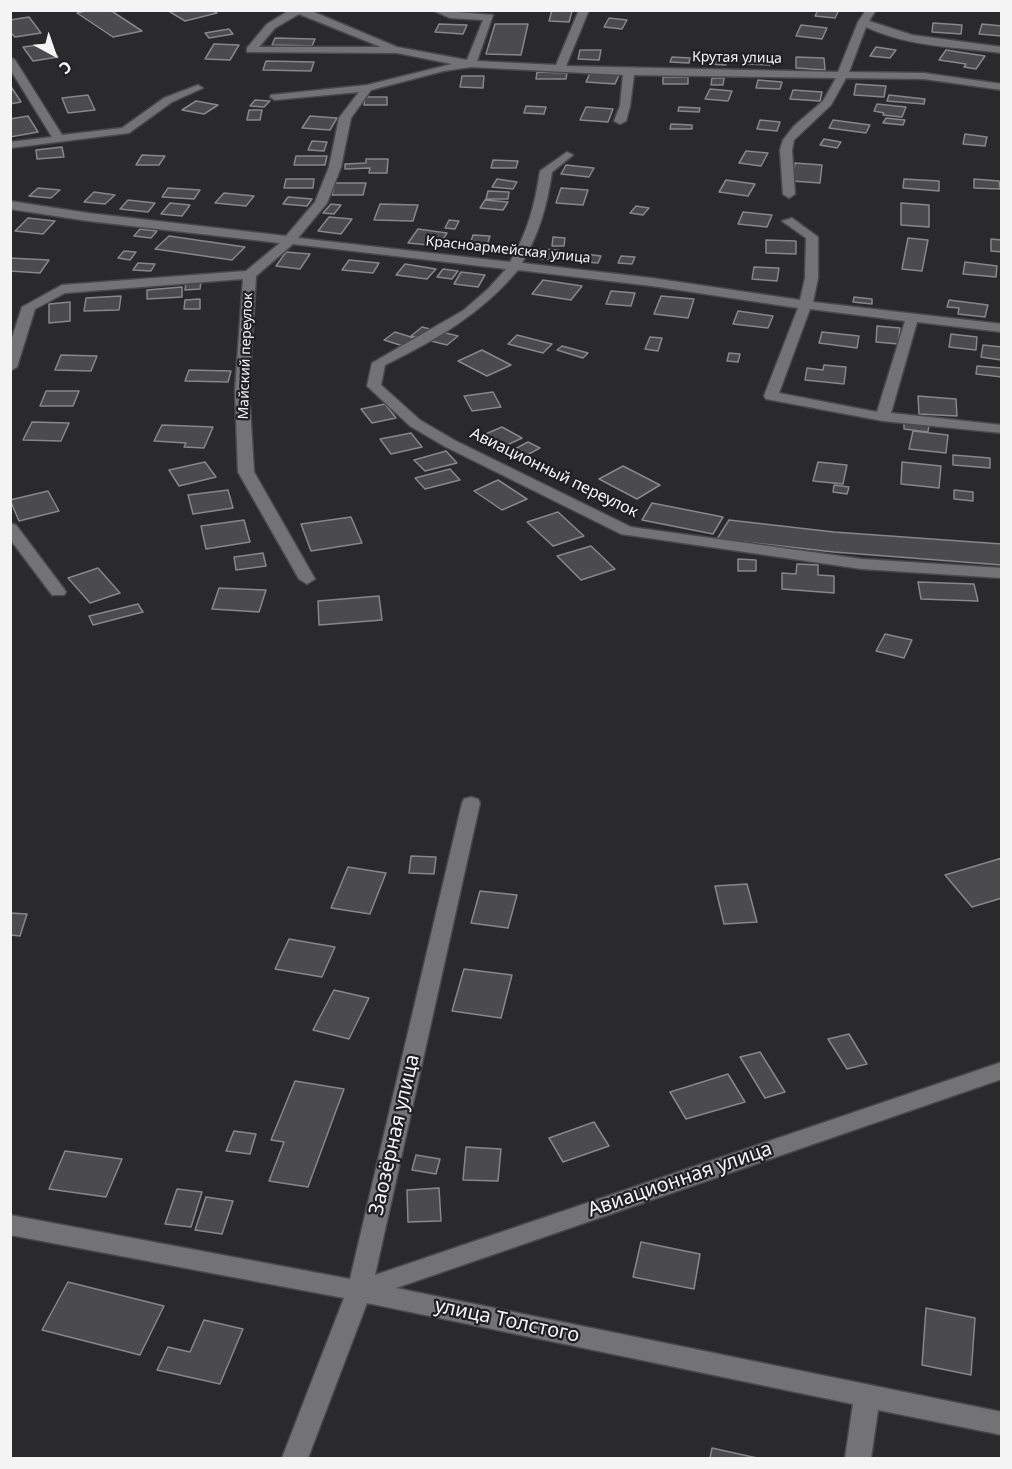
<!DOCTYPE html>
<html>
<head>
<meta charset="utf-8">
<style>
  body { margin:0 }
  #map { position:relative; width:1012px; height:1469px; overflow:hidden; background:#2a2a2c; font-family:"Noto Sans",sans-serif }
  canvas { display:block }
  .frame { position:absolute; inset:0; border:12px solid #f4f4f5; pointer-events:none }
  .north { position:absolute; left:24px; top:24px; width:60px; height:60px; -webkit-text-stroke:4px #202022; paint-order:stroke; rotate:140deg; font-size:16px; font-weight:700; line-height:24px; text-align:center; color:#f4f4f5 }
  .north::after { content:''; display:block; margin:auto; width:21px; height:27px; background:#f4f4f5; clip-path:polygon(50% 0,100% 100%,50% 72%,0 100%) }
</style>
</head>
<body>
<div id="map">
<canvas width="1012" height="1469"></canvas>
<div class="frame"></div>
<div class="north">С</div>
</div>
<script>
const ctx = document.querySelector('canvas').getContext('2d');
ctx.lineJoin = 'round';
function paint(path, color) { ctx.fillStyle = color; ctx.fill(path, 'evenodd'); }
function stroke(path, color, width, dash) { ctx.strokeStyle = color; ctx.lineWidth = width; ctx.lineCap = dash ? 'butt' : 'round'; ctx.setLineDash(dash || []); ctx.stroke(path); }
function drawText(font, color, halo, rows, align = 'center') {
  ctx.font = font + ' "Noto Sans",sans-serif'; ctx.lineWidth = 4.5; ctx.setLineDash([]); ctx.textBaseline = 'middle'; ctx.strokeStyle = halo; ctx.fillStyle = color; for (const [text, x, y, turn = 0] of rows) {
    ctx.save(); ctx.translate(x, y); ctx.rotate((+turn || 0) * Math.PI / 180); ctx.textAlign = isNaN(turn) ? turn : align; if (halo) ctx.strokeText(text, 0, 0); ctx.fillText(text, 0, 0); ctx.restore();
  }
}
const building = new Path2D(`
  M89 10H110L142 31 113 37 77 13Z
  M167 10H212L217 13 185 21Z
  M552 10 572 11 569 22 549 21Z
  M818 10H839L835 18 815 16Z
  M29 17 41 33 15 37 10 32V20Z
  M609 18 627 20 622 29 604 27Z
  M933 23 962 25 961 34 932 32Z
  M439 24 467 25 463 34 435 32Z
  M495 24H528L521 55 486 54Z
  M982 24 1002 26V36L979 34Z
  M801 25 827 28 822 39 796 36Z
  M229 29 233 34 209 38 205 33Z
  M275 38 315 39 312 46 272 45Z
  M48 44 58 57 33 61 23 47Z
  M214 44 239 45 230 60 205 59Z
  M876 47 896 50 890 58 870 56Z
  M580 50H601L599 60 578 59Z
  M946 50 985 56 976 69 964 67 966 64 939 60Z
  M750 54 772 55 770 65 747 64Z
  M672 57 690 58 689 63 670 62Z
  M710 57 727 58 726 65 708 64Z
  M796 57 824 58 825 70 796 68Z
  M266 61 314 62 311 71 263 70Z
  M537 72 567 73 566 79H536Z
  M590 73 619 75 615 84 586 82Z
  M462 76H484L483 88 460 87Z
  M663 77H688V84H663Z
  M712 78H724L723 85H711Z
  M758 80 782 82 780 89 756 88Z
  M856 84 886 86 884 97 854 95Z
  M12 88 21 102 10 104Z
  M710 89 732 91 728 101 705 99Z
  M793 90 822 92 820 101 790 99Z
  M88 95 95 110 68 113 62 98Z
  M889 95 925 99 924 104 887 101Z
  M365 97H387V105H364Z
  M255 100 270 101 264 107 250 106Z
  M196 101 218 105 204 114 182 110Z
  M877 104 906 107 902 117 883 115 884 113 874 111Z
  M526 106 546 107 544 114 524 113Z
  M586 107 613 109 608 122 580 120Z
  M679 107 700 108 699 112 678 111Z
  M249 110H262L260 120H247Z
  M28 116 38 132 10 137V119Z
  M310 116 337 118 330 130 302 128Z
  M886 118 905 120 903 125 883 123Z
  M760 120 780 122 777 131 757 129Z
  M833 120 870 125 866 133 829 128Z
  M671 124 692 125V129H670Z
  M965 134 987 137 985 146 963 144Z
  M824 139 841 142 837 148 820 145Z
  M312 141 327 142 324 151 308 150Z
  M62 147 64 157 37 159 36 150Z
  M746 151 768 153 761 166 739 163Z
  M142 155 165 156 159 165H136Z
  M296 156H327L325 165H294Z
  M366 159H388L387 173H369L370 168 345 169V164L366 163Z
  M493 160 518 161 516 168H491Z
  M795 163 822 165 820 183 792 181Z
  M566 165 594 168 589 177 561 174Z
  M286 179H314L313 188H284Z
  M497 179 517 182 513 189 492 187Z
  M904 179 939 181V191L903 188Z
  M974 179 999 181 1000 189 974 188Z
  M726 180 755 184 748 196 719 192Z
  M335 183H366L363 195H332Z
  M38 188 60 190 51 198 29 196Z
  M168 188 200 190 194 199 162 197Z
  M561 188 588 190 583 205 556 203Z
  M488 191 509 192 508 199H486Z
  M94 192 115 195 105 204 84 202Z
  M224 193 254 196 246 206 215 203Z
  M288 197 312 199 307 206 283 204Z
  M128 200 155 203 148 212 120 209Z
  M485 200 508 202 503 210 480 208Z
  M170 203 190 205 182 216 161 214Z
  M901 203 929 205V227L901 225Z
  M331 204 341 205 334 214 323 213Z
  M380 204 418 205 413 221 374 220Z
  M636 206 649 208 643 215 630 213Z
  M743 212 772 215 767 227 738 224Z
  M329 217 352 219 341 234 318 231Z
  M28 218 55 221 43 234 15 231Z
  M449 220 459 221 455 229 445 228Z
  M140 229 157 231 151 238 134 236Z
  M418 229 447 233 439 246 408 243Z
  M473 235 490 236 485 251 468 250Z
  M169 236 245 247 232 260 155 249Z
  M553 237 565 238 564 246H552Z
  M908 238 928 240 922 271 902 269Z
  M991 239 1002 240V252L991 251Z
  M766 240 796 241V254L766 253Z
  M540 249 559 250 558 260 539 259Z
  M124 251 136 252 130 260 118 258Z
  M286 252 310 254 300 269 276 266Z
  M578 253 601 256 598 263 574 261Z
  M621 256 635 257 632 264 618 263Z
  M10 258 49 260 40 273 10 271Z
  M349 260 379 263 373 273 342 270Z
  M965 262 997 266 996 277 963 274Z
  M138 263 155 264 151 271 133 270Z
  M405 264 436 269 427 279 396 275Z
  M754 267 779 268 777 281 752 279Z
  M443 269 458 271 452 279 437 277Z
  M461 272 485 275 478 287 454 284Z
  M543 280 582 286 571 300 532 294Z
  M201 282 200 289 185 290 186 283Z
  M182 287V297L147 299V290Z
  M611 291 635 293 631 306 606 304Z
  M121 296 119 310 84 311 86 298Z
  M661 296 694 299 688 318 654 314Z
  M854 297 872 299V304L853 302Z
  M200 299V309H184L185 300Z
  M949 300 988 305 985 317 958 314 959 308 947 307Z
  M70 302V321L49 323V304Z
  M738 311 773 316 768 328 733 324Z
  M877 326 900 328 898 344 876 342Z
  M422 327 458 336 447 345 411 336Z
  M395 332 414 338 403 346 384 340Z
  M822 332 859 336 857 348 819 343Z
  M951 334 977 337 976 350 949 347Z
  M517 335 552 344 543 353 508 344Z
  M650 337 662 338 658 351 645 349Z
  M983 345 1002 347 1001 360 981 357Z
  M562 346 588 353 583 358 557 350Z
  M482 350 511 365 487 376 458 361Z
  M729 353 740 354 738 362 727 361Z
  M61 355 97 356 91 371 55 370Z
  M824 365 846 367 844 384 805 380 807 368 823 370Z
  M977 366 1002 368V377L976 374Z
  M189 370 231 371 228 382 185 381Z
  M46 391H79L73 406H40Z
  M493 392 501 407 472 411 464 396Z
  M918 396 956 399 957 416 919 414Z
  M385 404 396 418 372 423 361 409Z
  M32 422 69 423 61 441 23 440Z
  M904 422 929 425 928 432 904 429Z
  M162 425 213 427 204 448 184 447 186 443 154 441Z
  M502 427 522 438 503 447 483 435Z
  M913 431 948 435 946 453 909 449Z
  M411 433 422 447 391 454 380 439Z
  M528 442 540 448 525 456 513 450Z
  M446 451 457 463 425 471 414 460Z
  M953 455 990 458V468L953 465Z
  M205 462 216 477 179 486 169 470Z
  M818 462 847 465 843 484 813 481Z
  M902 462 941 466 939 488 901 484Z
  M623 466 660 485 637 499 599 479Z
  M450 469 460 480 425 489 415 478Z
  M498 480 527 499 502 510 474 491Z
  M834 485 849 487 847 494 833 492Z
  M228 490 233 508 193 514 188 495Z
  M954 490 973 492V501L954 499Z
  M48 491 59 511 19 521 10 500Z
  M652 503 723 517 713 534 642 520Z
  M558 512 584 536 553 546 527 522Z
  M351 517 362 543 311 551 301 524Z
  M244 520 250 542 206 549 201 526Z
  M729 520 834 532 1002 544V565L834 552 717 539Z
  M591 546 615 569 581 580 557 556Z
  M263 553 266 566 236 570 234 557Z
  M738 559 756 560V571H738Z
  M797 564 818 565V575L834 576V593L782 589V573L796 574Z
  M98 568 120 593 90 603 68 578Z
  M918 582 974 584 978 601 921 599Z
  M219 588 266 590 259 612 212 609Z
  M379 596 382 620 319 625 318 601Z
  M138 604 143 612 93 625 89 616Z
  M885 634 912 640 904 658 876 651Z
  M411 856 436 857 434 874 409 873Z
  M1002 858V898L972 907 945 875Z
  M348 867 386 873 370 914 331 908Z
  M747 884 757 922 724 924 715 886Z
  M480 891 517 895 508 928 471 923Z
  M10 913 27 914 20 936 10 935Z
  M289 939 335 947 322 977 275 969Z
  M464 969 512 975 501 1018 452 1011Z
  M334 990 369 998 349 1039 313 1030Z
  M849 1034 867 1064 847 1069 828 1039Z
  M760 1052 785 1092 765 1098 740 1057Z
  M728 1074 745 1102 686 1119 670 1092Z
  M295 1081 344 1089 308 1187 269 1181 284 1142 271 1140Z
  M594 1122 609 1146 563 1162 549 1138Z
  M234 1131 256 1134 250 1154 226 1151Z
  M466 1147 501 1149 498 1181 463 1180Z
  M65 1151 122 1159 106 1197 49 1189Z
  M416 1155 440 1159 436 1174 412 1170Z
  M439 1188 441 1221 408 1222 407 1190Z
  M177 1189 202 1192 191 1227 165 1224Z
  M206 1197 233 1201 222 1234 195 1230Z
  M641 1242 700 1254 694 1289 633 1277Z
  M68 1282 164 1306 140 1355 42 1330Z
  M926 1308 975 1318 971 1375 922 1365Z
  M204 1320 243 1329 220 1384 157 1370 168 1347 190 1352Z
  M712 1448 757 1458H710Z`);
const minor = new Path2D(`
  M290 10H309L397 47 467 60 483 20 450 18 432 10 493 15 477 61 556 65 579 10H589L566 66 838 72 858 22 866 10H876L869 21 912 35 1002 47V53C957 47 908 47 866 27L849 72 924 73 1002 84V90L924 79 846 78 831 105 794 140 792 150 795 194 789 198 783 194 780 150 783 140 794 126 823 101 836 78 634 75 630 106 626 121 620 124 614 121 620 106 623 75 471 67 444 71 371 90 351 118 341 167 327 203 298 238 510 262C528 232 535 204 540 171L567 152 573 155 552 172C547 206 539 234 522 263L652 278 800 300 805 278 806 238 782 221 792 218 818 237V278L813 302 1002 324V332L917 322 891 413 1002 425V433L883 421 766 399 764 396 798 308 652 286 518 270C481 314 436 340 385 365L381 385 420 420 454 440 631 527 862 559 1002 568V578L862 569 621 534 444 446 410 426 367 386 372 363 464 310 488 289 506 269 293 244 256 276 249 390 254 472 315 579 307 584 299 579 238 472 235 390 243 279 65 293 35 309 17 367 10 371V344L22 307 62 285 246 271 280 243 88 221 10 209V201L88 213 286 236 315 202 329 167 339 118 359 92 275 100 270 97 271 95 367 85 452 64 397 53 247 52V48L267 24ZM299 14 381 47H259L275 28ZM810 309 905 321 877 412 779 393Z
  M10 57 15 60 62 135 122 128 164 98 198 85 203 88 172 102 129 133 10 148V142L52 137 10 69Z
  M10 523 16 525 64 589 66 592 64 595H52L10 539Z
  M471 797 478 799 480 803 375 1275 1002 1062V1079L396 1288 1002 1412V1435L878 1410 871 1458H845L853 1404 367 1303 308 1458H282L344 1298 10 1235V1215L350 1279 462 803 464 799Z`);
const farStreetnames = [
  ["Крутая улица",737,58,1],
  ["Красноармейская улица",508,250,6],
  ["Майский переулок",246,356,-88]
];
const streetNames = [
  ["Авиационный переулок",554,473,26]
];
const nearStreetnames = [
  ["Заозёрная улица",395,1135,-77],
  ["Авиационная улица",680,1180,-19],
  ["улица Толстого",507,1321,12]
];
paint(building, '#4b4b4d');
stroke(building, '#878689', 1.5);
stroke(minor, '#49484a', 3);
paint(minor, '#737275');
drawText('14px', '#f4f4f5', '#202022', farStreetnames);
drawText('16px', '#f4f4f5', '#202022', streetNames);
drawText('20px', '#f4f4f5', '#202022', nearStreetnames);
</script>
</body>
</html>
